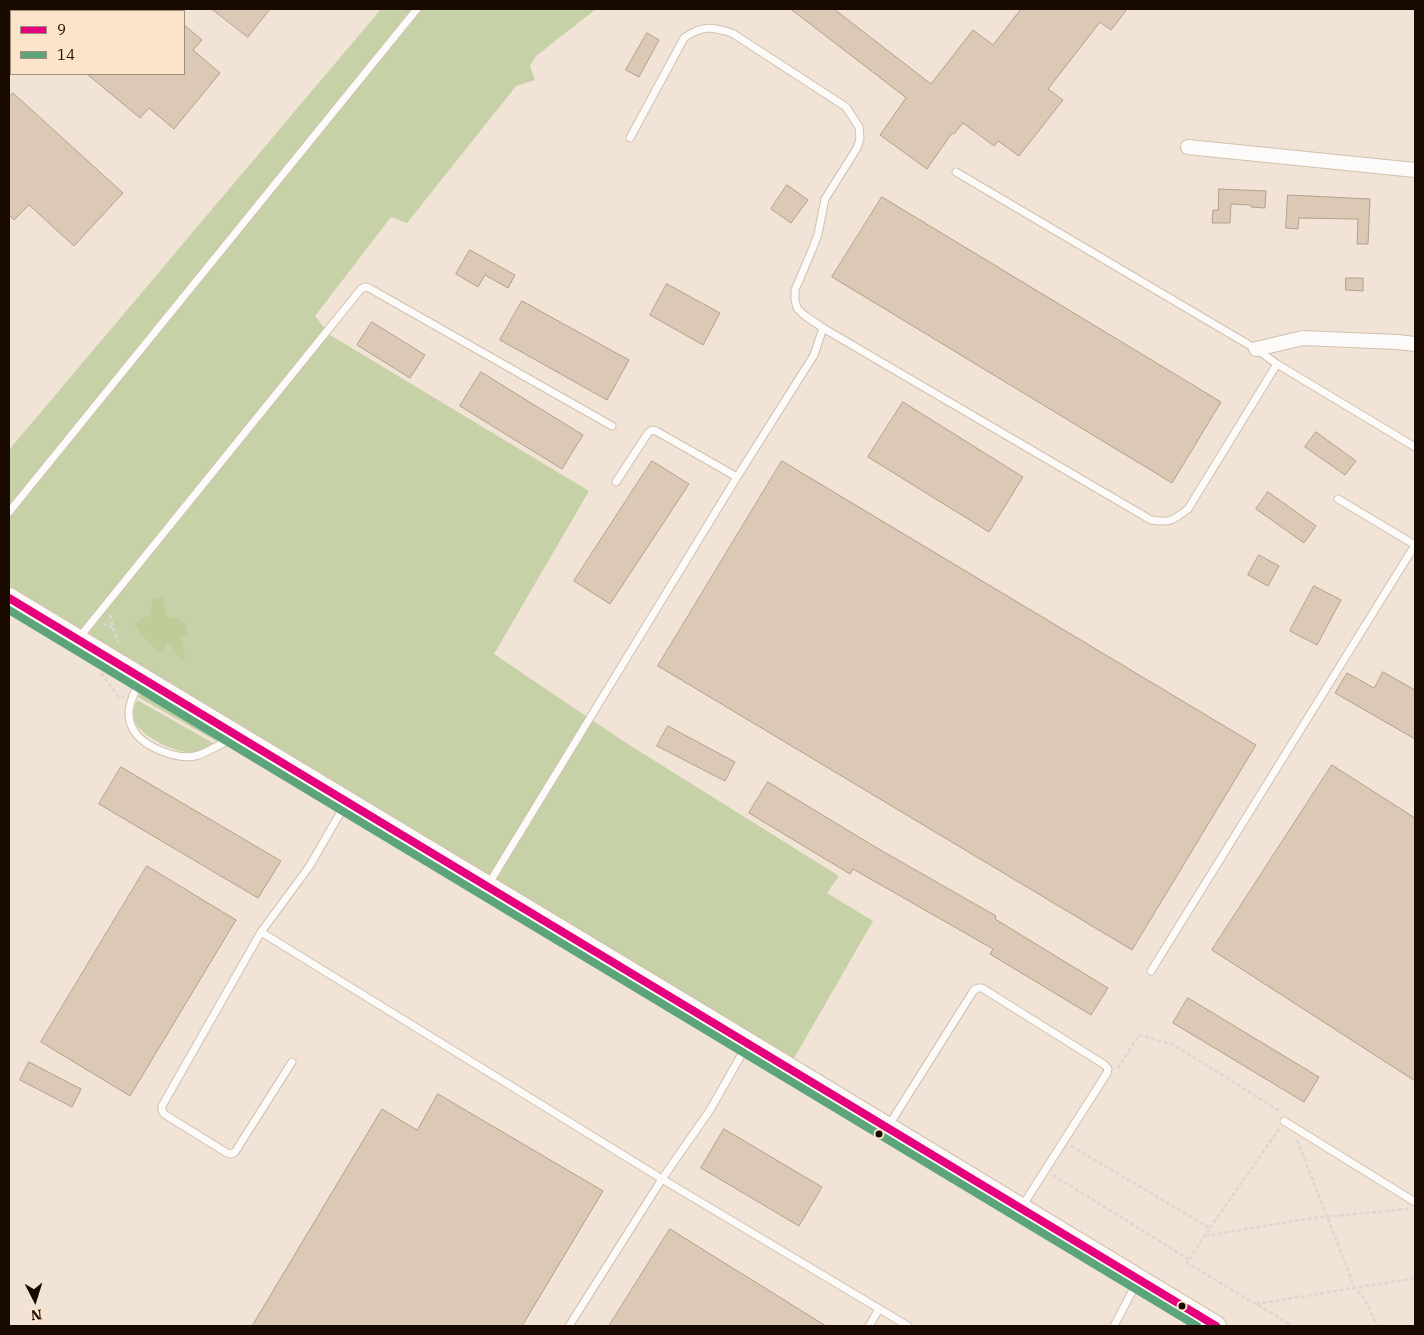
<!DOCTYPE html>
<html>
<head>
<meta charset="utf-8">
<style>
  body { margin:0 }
  #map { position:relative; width:1424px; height:1335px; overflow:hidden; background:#f1e3d5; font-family:"IBM Plex Serif",serif }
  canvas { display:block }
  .frame { position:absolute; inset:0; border:10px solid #190a00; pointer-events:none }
  .legend { position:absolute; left:10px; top:10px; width:175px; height:65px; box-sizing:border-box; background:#fce4ca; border:1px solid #a18d79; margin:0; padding:6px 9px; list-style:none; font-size:15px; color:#190a00 }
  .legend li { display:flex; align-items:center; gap:10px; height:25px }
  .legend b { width:25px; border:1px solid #a18d79 }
  .north { position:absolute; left:10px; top:1275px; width:50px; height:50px; -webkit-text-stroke:4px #fce4ca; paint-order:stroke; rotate:175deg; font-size:14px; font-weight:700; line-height:20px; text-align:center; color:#190a00 }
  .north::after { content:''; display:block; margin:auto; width:18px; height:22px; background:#190a00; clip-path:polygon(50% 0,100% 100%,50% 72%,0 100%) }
</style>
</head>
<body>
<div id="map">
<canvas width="1424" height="1335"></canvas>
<div class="frame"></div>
<ul class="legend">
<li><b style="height:6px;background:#e5007d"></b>9</li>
<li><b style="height:6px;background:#5ca479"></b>14</li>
</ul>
<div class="north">N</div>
</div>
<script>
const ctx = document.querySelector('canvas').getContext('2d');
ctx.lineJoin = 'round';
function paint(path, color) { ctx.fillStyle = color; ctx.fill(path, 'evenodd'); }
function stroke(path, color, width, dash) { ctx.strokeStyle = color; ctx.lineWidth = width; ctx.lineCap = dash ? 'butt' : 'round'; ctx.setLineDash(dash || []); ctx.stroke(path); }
const green = new Path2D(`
  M381 9H596L536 56 530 66 535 80 516 86 407 223 391 217 315 316 330 335 589 491 494 654 623 741 839 876 827 893 873 921 789 1067 9 598V450Z
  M146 691 222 735 216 741 138 697 142 692Z
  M137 700 213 743C207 746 199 752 192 752 176 754 138 735 134 719 132 713 135 706 137 700Z`);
const forest = new Path2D(`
  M163 597 166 616 177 618 186 625 188 636H180L186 659H179L174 649 167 643 163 653C151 645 141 637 135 624L144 618 151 615 152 598Z`);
const building = new Path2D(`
  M212 9H270L248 37Z
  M791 9H834L931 84 973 30 993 45 1021 9H1127L1111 30 1100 22 1048 89 1063 100 1019 156 998 141 994 146 963 123 954 134 952 133 927 169 880 135 906 98Z
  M184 25 202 40 193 50 220 73 174 129 149 108 140 118 87 74H184Z
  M647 33 659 40 639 77 626 70Z
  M13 93 123 193 74 246 29 205 14 220 9 215V98Z
  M787 185 808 200 791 223 771 209Z
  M1219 189 1266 191 1265 208 1251 207V205L1231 204 1230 223H1212L1213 210H1218Z
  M1288 195 1370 199 1368 244H1357L1358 219 1299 218 1298 229 1286 228Z
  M882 197 1221 402 1172 483 832 277Z
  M470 250 515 275 508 288 485 275 478 287 456 274Z
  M1346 278H1363V291L1346 290Z
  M667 284 720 313 703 345 650 315Z
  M522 301 629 360 607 400 500 340Z
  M372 322 425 355 410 378 357 345Z
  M481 372 583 435 562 469 460 406Z
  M903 402 1023 477 989 532 868 457Z
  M1316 432 1356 461 1345 475 1305 447Z
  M652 461 689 484 610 604 574 581Z
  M782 461 1256 745 1132 950 658 666Z
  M1268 492 1316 526 1304 543 1256 509Z
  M1259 555 1279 566 1268 586 1248 575Z
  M1314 586 1341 600 1317 645 1290 631Z
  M1383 672 1415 690V739L1335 693 1347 673 1374 688Z
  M668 726 735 762 725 781 657 746Z
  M1332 765 1415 818V1081L1212 950Z
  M121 767 281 861 258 898 99 804Z
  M768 782 877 848 996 916 995 919 1108 988 1091 1015 990 954 993 949 853 869 850 874 749 813Z
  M147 866 236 920 130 1096 41 1042Z
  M1188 998 1319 1077 1304 1102 1173 1023Z
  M29 1062 81 1089 72 1107 20 1080Z
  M438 1094 603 1191 522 1326H252L382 1109 417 1130Z
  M724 1129 822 1187 799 1226 701 1168Z
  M670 1229 826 1326H609Z`);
const path = new Path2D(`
  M110 615 113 628 118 642
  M103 624 113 628
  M101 673 119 697H124
  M1118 1068 1139 1035 1174 1045 1281 1112
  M1297 1140 1355 1288 1365 1299 1377 1326
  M1071 1146 1210 1228 1187 1263 1293 1326
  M1053 1175 1190 1260
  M1210 1228 1279 1129
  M1205 1236 1313 1218 1408 1209
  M1256 1304 1415 1278`);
const lane = new Path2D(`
  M630 138 684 38C702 25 712 27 732 33L846 107 859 127 860 139 857 148 825 199 818 234 812 250 795 290V300L797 308 804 315 823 328
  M956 172 1256 349 1277 364 1415 447
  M616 482 648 433 652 430 656 431 737 477
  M9 512 417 9
  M78 639 361 289 365 287 369 288 612 426
  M140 680C136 690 129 701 129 712 129 717 130 723 132 727 140 746 176 760 195 756 210 753 222 740 237 739
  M488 885 737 477 814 355 823 328 1151 520C1170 523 1172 521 1188 509L1277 364
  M261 932 662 1179 908 1326
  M1151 971 1415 545 1338 499
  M292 1062 235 1152 231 1154 227 1153 164 1114 162 1110V1106L261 932 309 867 346 803
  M1284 1121 1415 1202
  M889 1125 974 990 978 988H982L1105 1065 1108 1069 1107 1073 1021 1208
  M569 1326 662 1179 710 1110 747 1045
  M869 1326 879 1309
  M1114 1326 1137 1282`);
const street = new Path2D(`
  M1188 147 1415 170
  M1256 349 1303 338 1397 342 1415 344`);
const secondary = new Path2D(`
  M9 598C412 839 814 1083 1216 1326`);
const bus1 = new Path2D(`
  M9 598 1216 1326`);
const bus2 = new Path2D(`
  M9 610 1197 1326`);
const markers = [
  [879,1134,4.5,"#190a00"],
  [1182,1306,4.5,"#190a00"]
];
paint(green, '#c6d1a7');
paint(forest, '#becc9a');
paint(building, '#dbc9b5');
stroke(building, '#b1a08c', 1);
stroke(lane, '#d2c0ad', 9);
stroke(street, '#d2c0ad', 16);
stroke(secondary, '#d2c0ad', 22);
stroke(path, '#dcd7d2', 2.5, [4, 2.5]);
stroke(lane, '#fdfbf9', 7);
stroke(street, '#fdfbf9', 14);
stroke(secondary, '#fdfbf9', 20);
stroke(bus1, '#e5007d', 8);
stroke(bus2, '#5ca479', 8);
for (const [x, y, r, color] of markers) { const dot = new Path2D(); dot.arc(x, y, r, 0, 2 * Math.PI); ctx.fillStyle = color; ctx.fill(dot); stroke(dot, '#fce4ca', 2); }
</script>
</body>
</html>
